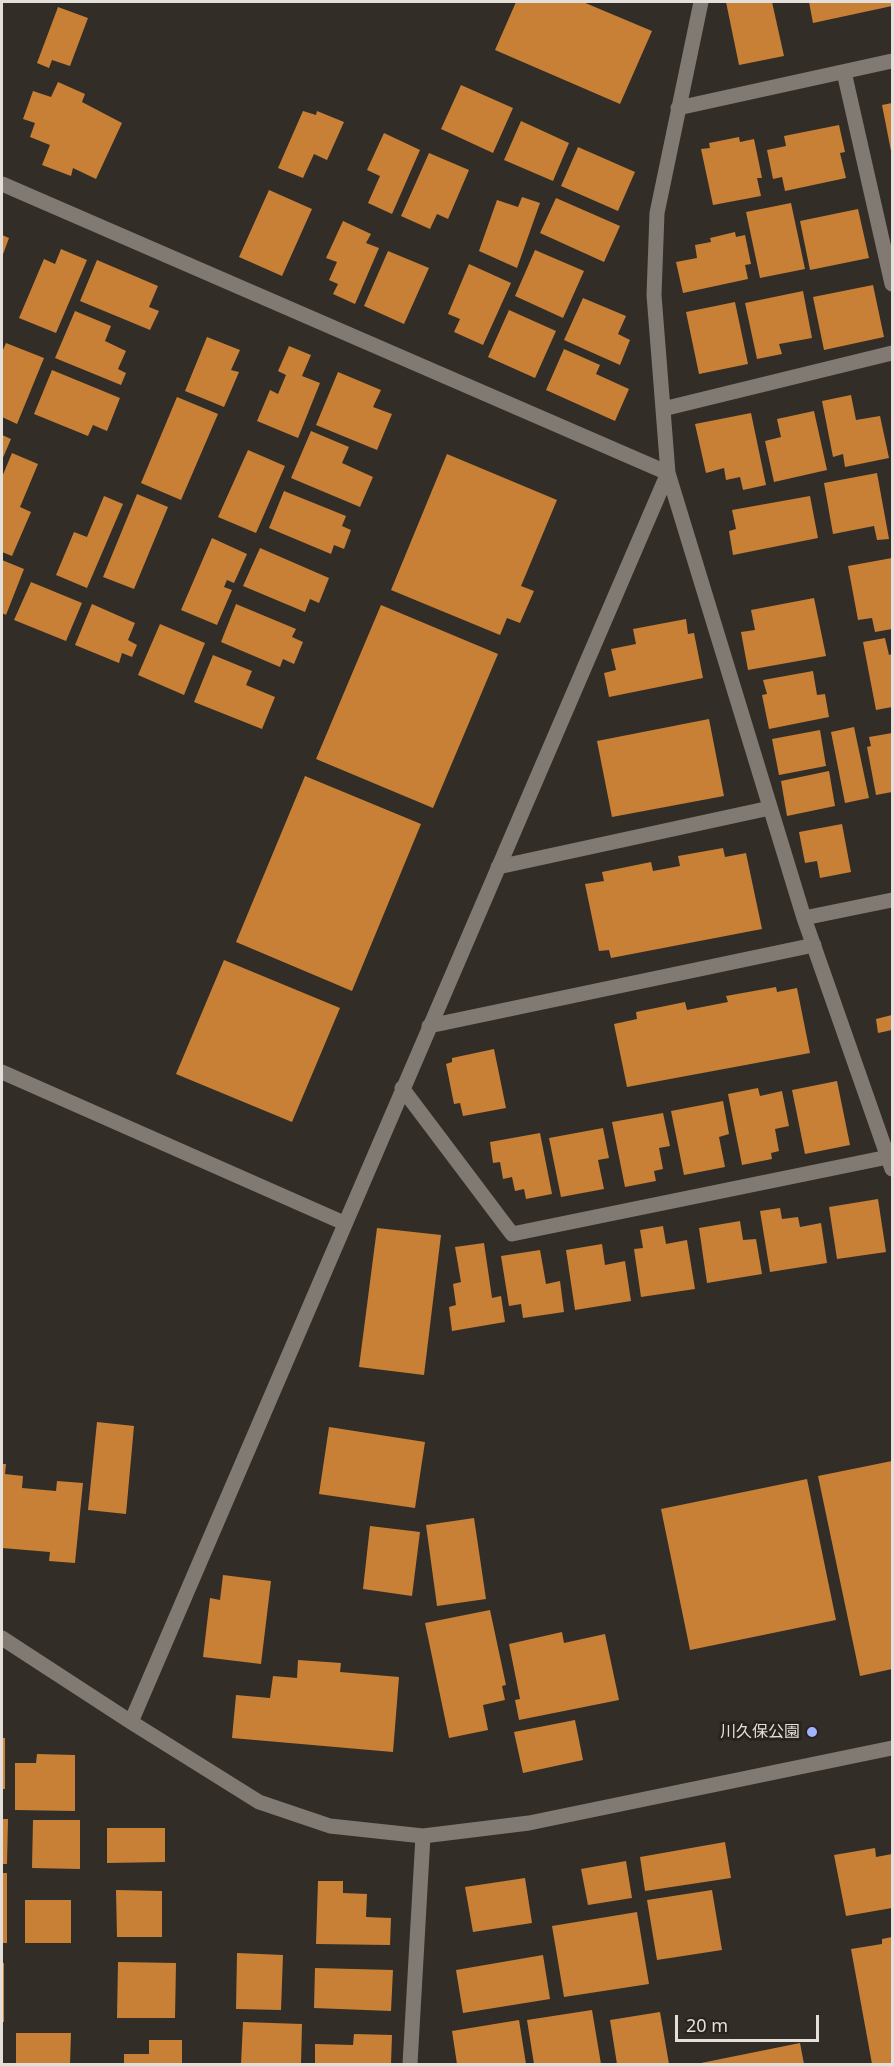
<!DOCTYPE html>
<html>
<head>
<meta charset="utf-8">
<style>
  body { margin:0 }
  #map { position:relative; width:894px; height:2066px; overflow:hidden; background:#332d27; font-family:"Noto Sans",sans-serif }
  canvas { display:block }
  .frame { position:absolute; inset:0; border:3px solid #e3dfdb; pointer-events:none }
  .scale { position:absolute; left:675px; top:2015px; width:144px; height:27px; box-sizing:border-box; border:3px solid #e3dfdb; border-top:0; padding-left:8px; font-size:18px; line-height:21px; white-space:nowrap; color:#e3dfdb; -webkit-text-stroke:4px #29231e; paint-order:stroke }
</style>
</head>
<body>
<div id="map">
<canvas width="894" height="2066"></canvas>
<div class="frame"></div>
<div class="scale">20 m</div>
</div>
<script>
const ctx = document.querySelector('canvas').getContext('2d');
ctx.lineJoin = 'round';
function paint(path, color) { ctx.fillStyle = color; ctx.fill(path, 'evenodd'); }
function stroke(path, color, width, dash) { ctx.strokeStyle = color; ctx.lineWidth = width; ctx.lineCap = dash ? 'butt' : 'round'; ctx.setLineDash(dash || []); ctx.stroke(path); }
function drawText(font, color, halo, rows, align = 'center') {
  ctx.font = font + ' "Noto Sans","Noto Sans JP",sans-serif'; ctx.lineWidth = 6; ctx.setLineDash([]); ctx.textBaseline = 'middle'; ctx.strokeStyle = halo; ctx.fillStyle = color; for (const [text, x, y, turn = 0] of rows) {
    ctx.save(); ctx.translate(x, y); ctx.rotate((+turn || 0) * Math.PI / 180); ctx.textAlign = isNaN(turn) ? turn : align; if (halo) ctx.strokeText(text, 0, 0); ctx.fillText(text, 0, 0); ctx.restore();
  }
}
const building = new Path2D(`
  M516 2H583L652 31 620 104 495 50Z
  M726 2H772L784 56 739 65Z
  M809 2H892V6L813 23Z
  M58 7 88 18 70 66 52 60 49 68 37 63Z
  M58 82 85 94 82 102 122 123 96 179 73 168 71 176 42 165 50 145 30 137 35 123 23 119 33 91 51 97Z
  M461 85 513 108 493 153 441 129Z
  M892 103V151H891L882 105Z
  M303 111 316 115 317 111 344 122 327 160 314 154 303 178 278 168Z
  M521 121 569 143 553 181 504 160Z
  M839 125 845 152 840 153 846 178 785 191 782 177 773 179 767 150 786 146 784 136Z
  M384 133 420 150 392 214 368 203 380 176 367 170Z
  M739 137 740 142 754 139 762 178H757L761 196 713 205 701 149 710 148 709 143Z
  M578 147 635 172 618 211 561 186Z
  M429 153 469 170 448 219 437 214 430 229 401 216Z
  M269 190 312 209 282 276 239 257Z
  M522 197 540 203 517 268 479 251 497 200 518 207Z
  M556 198 620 226 604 262 540 233Z
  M791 203 805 269 760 278 746 212Z
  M858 209 869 258 810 270 800 221Z
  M343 221 371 234 366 243 379 248 355 304 333 294 338 284 329 280 337 262 326 258Z
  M735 232 736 237 745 235 751 264 745 265 748 279 683 293 676 262 697 258 695 245 711 242 710 238Z
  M2 235 9 238 2 257Z
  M61 249 87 260 56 333 19 318 44 259 55 264Z
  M535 250 584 271 563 318 515 296Z
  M388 251 429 268 404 324 364 306Z
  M97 260 158 286 149 307 159 311 150 330 80 301Z
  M469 264 511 283 483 345 454 332 460 319 448 314Z
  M873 285 884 337 824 350 813 297Z
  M803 291 812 338 779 344 782 354 757 359 745 303Z
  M583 298 626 316 618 334 630 340 620 365 564 340Z
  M735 302 748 364 699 374 686 312Z
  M509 310 556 331 535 378 488 357Z
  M75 311 111 326 105 341 126 351 118 369 126 373 121 385 55 358Z
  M207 337 240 350 231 370 239 372 224 407 185 391Z
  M6 343 44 358 17 424 2 417V352Z
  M289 346 311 355 302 376 320 383 298 438 257 421 270 390 278 394 286 375 278 371Z
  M564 349 600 365 596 374 629 389 615 421 546 390Z
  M52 370 120 398 107 431 93 425 88 436 34 414Z
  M338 372 381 390 373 407 392 414 377 450 316 425Z
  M851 395 856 420 880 416 889 458 845 467 843 454 833 457 822 401Z
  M177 397 218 414 181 500 141 483Z
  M814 411 827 470 774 482 765 441 781 437 777 419Z
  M751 413 766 485 743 490 740 477 726 480 724 468 706 473 695 424Z
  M311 431 349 447 342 463 373 477 360 507 291 478Z
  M2 435 11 439 2 460Z
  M248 450 285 466 256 533 218 517Z
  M12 453 38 464 20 507 31 512 12 556 2 552V477Z
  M447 454 557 500 521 586 534 591 520 623 507 618 500 635 391 590Z
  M877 473 889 539 877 540 874 526 833 534 824 483Z
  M284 491 346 516 342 526 351 530 344 549 334 545 331 554 269 528Z
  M137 494 168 507 134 589 103 577Z
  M104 496 123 504 87 588 56 575 74 532 87 537Z
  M810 496 818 538 733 555 729 531 736 529 732 510Z
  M212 538 247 554 234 583 227 580 224 587 232 590 217 625 181 610Z
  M260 548 329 578 319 603 310 599 305 612 243 586Z
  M892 558V629L875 632 872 618 858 620 848 566Z
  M2 560 24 569 6 615 2 613Z
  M31 582 82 603 66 641 14 620Z
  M814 598 826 656 748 670 741 632 755 630 751 610Z
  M92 604 135 623 128 640 137 645 132 657 122 653 119 663 75 645Z
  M236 604 296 629 292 637 303 642 294 664 283 659 280 667 221 642Z
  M381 605 498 654 433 808 316 759Z
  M686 619 688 634 694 633 703 678 609 697 604 673 616 670 611 649 636 644 633 629Z
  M160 624 205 643 184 695 138 675Z
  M885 638 889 655 892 654V707L876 710 863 642Z
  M213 655 252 671 246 685 275 697 262 729 194 702Z
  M813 671 817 695 825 694 829 717 769 729 762 695 767 694 763 680Z
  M709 719 724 796 612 817 597 741Z
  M854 727 869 798 845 803 831 732Z
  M820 730 826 766 779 775 772 739Z
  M892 733V792L876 795 867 747 871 746 869 737Z
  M829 771 835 806 787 816 781 781Z
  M305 776 421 824 352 991 236 942Z
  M842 824 851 872 820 878 817 861 805 863 799 832Z
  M723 848 725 857 746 853 762 929 611 958 609 950 599 951 585 884 604 881 602 872 651 862 653 871 680 866 678 856Z
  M224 960 340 1008 292 1122 176 1074Z
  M776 987 777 992 797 988 810 1053 627 1087 614 1024 637 1019 636 1012 685 1002 687 1010 728 1002 726 996Z
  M892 1015V1030L878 1033 876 1019Z
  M494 1049 506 1108 463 1116 460 1103 454 1104 446 1064 452 1062V1058Z
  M837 1081 850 1145 805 1154 792 1090Z
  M758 1088 760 1096 782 1091 789 1126 775 1129 779 1151 771 1153 772 1159 742 1165 728 1094Z
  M723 1101 729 1134 719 1137 725 1167 684 1175 671 1111Z
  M663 1113 670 1146 659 1148 663 1169 654 1171 656 1181 625 1187 612 1122Z
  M603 1128 609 1158 598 1160 604 1189 561 1197 549 1138Z
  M540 1133 552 1194 526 1199 524 1189 515 1191 512 1177 503 1179 500 1162 493 1163 490 1142Z
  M878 1199 886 1252 837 1259 829 1207Z
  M780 1208 782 1219 798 1217 800 1227 821 1223 827 1263 770 1272 760 1211Z
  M740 1221 743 1240 756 1239 762 1274 707 1283 699 1228Z
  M663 1226 666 1244 687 1240 695 1289 641 1297 634 1249 643 1248 640 1230Z
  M377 1228 441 1235 424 1375 359 1367Z
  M484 1243 492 1298 501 1296 505 1322 452 1331 449 1307 456 1305 453 1284 461 1282 455 1247Z
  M602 1244 605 1265 625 1261 631 1301 575 1310 566 1250Z
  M540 1250 546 1284 560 1281 564 1312 523 1318 521 1304 509 1306 501 1256Z
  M97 1422 134 1426 126 1514 88 1510Z
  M329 1427 425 1442 415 1508 319 1494Z
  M892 1461V1669L860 1676 818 1476Z
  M2 1464H6L5 1474 23 1476 22 1488 56 1491 57 1481 83 1483 75 1563 49 1561 50 1552 2 1548Z
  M807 1479 836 1620 690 1650 661 1509Z
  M474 1518 486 1599 437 1606 426 1525Z
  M370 1526 420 1532 412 1596 363 1589Z
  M223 1575 271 1581 261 1664 203 1657 210 1598 220 1600Z
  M490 1610 506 1685 502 1686 505 1700 483 1705 488 1730 449 1738 425 1623Z
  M562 1632 564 1643 605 1634 619 1700 519 1720 515 1700 520 1699 509 1644Z
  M298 1660 341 1663 340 1672 399 1677 393 1752 232 1738 236 1695 270 1698 273 1676 297 1678Z
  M575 1720 583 1760 523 1773 514 1732Z
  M2 1738H5V1789H2Z
  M37 1754 75 1755V1811L15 1810V1763H36Z
  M2 1819H8L7 1864H2Z
  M33 1820H80V1869L32 1868Z
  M107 1828H165V1862L107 1863Z
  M725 1842 731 1878 645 1891 640 1857Z
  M875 1848 876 1857 892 1854V1908L846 1916 834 1855Z
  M626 1861 632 1898 588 1905 581 1869Z
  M2 1873H7V1943H2Z
  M525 1878 532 1923 473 1932 465 1887Z
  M318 1881H343V1893L367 1894 366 1917 391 1918 390 1945 316 1944Z
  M116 1890 162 1891V1937H117Z
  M712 1890 722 1950 657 1960 647 1900Z
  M25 1900H71V1943H25Z
  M637 1912 649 1984 564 1997 552 1926Z
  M892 1937V2064H872L851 1949 882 1944V1939Z
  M237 1953 283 1955 281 2010 236 2009Z
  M543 1955 550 1999 463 2013 456 1970Z
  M118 1962 176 1963 175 2018H117Z
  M2 1963H4V2022H2Z
  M315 1968 393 1970 391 2011 314 2008Z
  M592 2010 601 2064H534L527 2020Z
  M660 2012 669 2064H617L610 2020Z
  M519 2020 526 2064H457L452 2031Z
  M243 2022 302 2024 301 2064H241Z
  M16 2033H71L70 2064H16Z
  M354 2034 392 2035 391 2064H315V2044L353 2045Z
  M149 2040H182V2064H124V2054H149Z
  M800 2043 804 2064H701V2063Z`);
const minor = new Path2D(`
  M701 2 657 213 654 295 668 473 804 918 892 1169
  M844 72 892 284
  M678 108 892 61
  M2 184 668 473 131 1722
  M663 409 892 353
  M498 867 770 808
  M804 918 892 900
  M429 1026 814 945
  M2 1072 344 1223
  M402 1088 512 1234 888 1157
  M2 1638 131 1722 259 1802 330 1826 423 1836 529 1823 892 1748
  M410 2064 423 1836`);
const markers = [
  [812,1732,6,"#a0b3fd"]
];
const poiNames = [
  ["川久保公園",800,1732]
];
paint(building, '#c88036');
stroke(minor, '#817a73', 15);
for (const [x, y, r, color] of markers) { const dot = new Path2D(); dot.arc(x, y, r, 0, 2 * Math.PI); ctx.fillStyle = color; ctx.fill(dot); stroke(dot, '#29231e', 2); }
drawText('16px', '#e3dfdb', '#29231e', poiNames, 'right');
</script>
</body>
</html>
